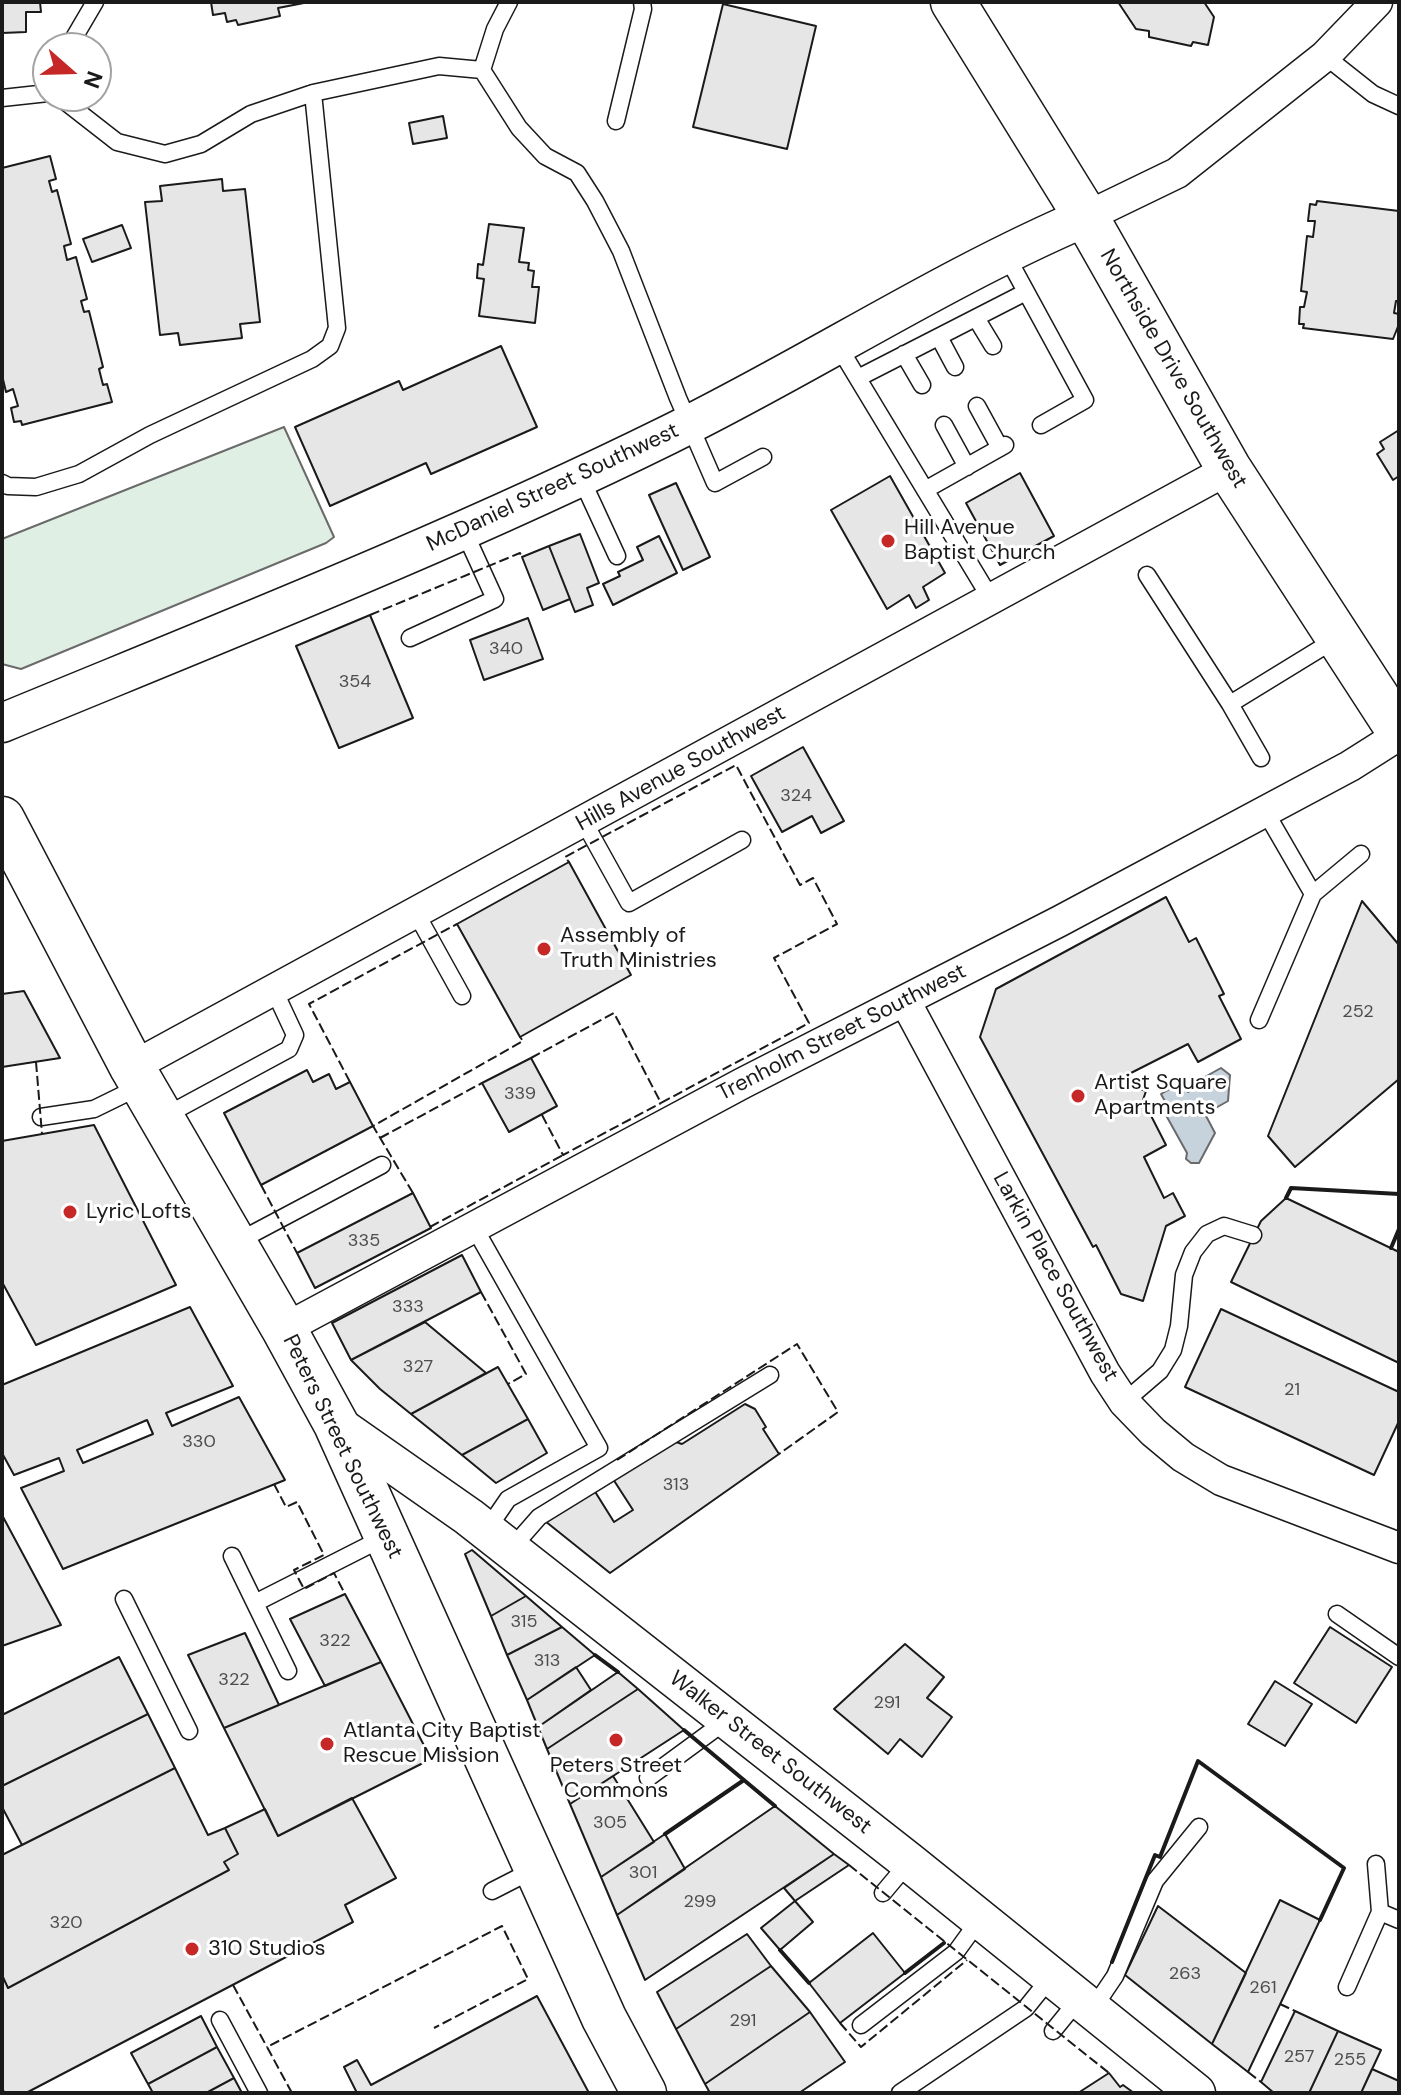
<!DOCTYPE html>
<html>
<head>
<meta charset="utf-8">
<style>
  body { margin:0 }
  #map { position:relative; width:1401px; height:2095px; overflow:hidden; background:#fff; font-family:"DM Sans",sans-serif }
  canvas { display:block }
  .frame { position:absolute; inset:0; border:4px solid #1a1a1a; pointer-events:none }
  .north { position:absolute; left:32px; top:32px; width:80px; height:80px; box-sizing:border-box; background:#fff; border:2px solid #a3a3a3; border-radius:50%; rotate:110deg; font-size:22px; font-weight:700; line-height:32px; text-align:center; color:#1a1a1a }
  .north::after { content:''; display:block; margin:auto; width:28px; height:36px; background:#c62828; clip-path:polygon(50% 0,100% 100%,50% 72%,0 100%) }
</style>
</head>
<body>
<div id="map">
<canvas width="1401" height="2095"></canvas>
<div class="frame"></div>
<div class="north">N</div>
</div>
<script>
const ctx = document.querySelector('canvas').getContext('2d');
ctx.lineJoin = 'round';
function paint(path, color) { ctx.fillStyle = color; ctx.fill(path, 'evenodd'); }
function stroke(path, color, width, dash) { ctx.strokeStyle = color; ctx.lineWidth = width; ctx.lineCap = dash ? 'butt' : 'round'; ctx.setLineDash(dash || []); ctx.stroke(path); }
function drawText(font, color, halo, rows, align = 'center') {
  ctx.font = font + ' "DM Sans",sans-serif'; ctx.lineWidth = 6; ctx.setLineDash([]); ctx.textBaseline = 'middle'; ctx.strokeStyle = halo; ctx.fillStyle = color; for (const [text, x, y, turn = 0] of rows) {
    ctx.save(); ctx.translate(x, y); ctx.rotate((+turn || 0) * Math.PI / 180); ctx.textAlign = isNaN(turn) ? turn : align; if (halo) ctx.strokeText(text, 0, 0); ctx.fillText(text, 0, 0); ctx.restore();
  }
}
const green = new Path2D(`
  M284 427 334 537 326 543 21 669 2 664V539Z`);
const water = new Path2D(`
  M1221 1068 1230 1075 1228 1101 1205 1114 1215 1133 1199 1163H1191L1186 1159 1187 1153 1162 1108 1167 1105 1161 1094 1182 1082 1188 1092 1197 1087 1194 1083Z`);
const building = new Path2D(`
  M2 2H40L41 12H26V32L2 33Z
  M211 2H309L278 8 280 16 238 25 236 20 227 22 225 13 213 15Z
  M1118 2H1204L1214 17 1208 45 1193 42 1191 46 1149 37V31L1136 29Z
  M723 4 816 26 787 149 693 127Z
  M443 116 447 138 413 144 409 123Z
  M50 156 56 179 49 181 52 192 57 190 71 244 64 246 67 260 76 257 87 299 81 301 84 312 89 311 103 367 99 369 103 385 107 384 112 402 22 425 21 421 14 422 11 408 18 406 13 389 6 392 2 375V168Z
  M222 179 223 191 245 189 260 322 240 324 242 338 180 345 178 333 160 335 145 202 162 201 160 186Z
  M1317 201 1399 211V301H1396L1394 313 1399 314V324L1393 339 1303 328 1304 324H1299L1300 307H1304L1307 292 1301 291 1307 236 1313 237 1315 221H1308L1310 204 1316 205Z
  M489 224 524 228 519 262 529 263 528 270 534 271 532 287H539L535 323 479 316 484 279 477 278 478 264 483 265Z
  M122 225 131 248 92 262 83 239Z
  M501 346 537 427 431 474 426 463 330 506 295 427 399 381 403 390Z
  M1399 430V476L1393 480 1377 454 1384 449 1380 442Z
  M1020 473 1054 536 1000 565 966 503Z
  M890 476 945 573 923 587 929 600 916 608 909 595 887 609 831 510Z
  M676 483 710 557 683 570 649 495Z
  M580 534 599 583 587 588 593 605 575 612 549 546Z
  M659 536 677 573 613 605 603 584 620 576 618 572 643 560 637 547Z
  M549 546 570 599 543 610 522 557Z
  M370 615 413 718 339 748 296 646Z
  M528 618 543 659 484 680 470 640Z
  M803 747 844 821 821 833 812 816 782 832 751 776Z
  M569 862 631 975 520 1037 457 924Z
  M1166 897 1189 942 1196 938 1224 994 1219 996 1241 1039 1198 1062 1188 1044 1123 1077 1121 1083 1146 1091 1143 1100 1166 1145 1144 1157 1164 1198 1173 1193 1185 1216 1166 1226 1143 1301 1121 1294 1096 1245 1093 1247 980 1037 996 989Z
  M1362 901 1399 945V1079L1295 1167 1268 1136Z
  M24 991 60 1058 2 1067V994Z
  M531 1058 557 1106 509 1132 482 1083Z
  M307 1070 313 1082 329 1074 336 1089 350 1082 373 1126 261 1185 224 1113Z
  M94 1125 176 1285 36 1345 2 1282V1141Z
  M413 1193 431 1228 315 1288 297 1253Z
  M1286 1198 1399 1252V1363L1231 1282 1261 1221Z
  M462 1255 481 1292 351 1360 332 1323Z
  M190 1307 233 1386 166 1413 172 1426 239 1397 285 1480 63 1569 21 1488 64 1471 59 1458 14 1475 2 1453V1385ZM147 1420 153 1434 83 1463 77 1450Z
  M1221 1309 1399 1392V1421L1374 1475 1185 1387Z
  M425 1322 486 1373 411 1414 380 1389 351 1360Z
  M498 1367 528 1419 462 1455 411 1414Z
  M745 1404 755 1409 766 1427 763 1429 779 1454 610 1573 545 1521 594 1490 614 1522 633 1510 613 1479 673 1441 682 1444Z
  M528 1419 547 1453 496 1483 462 1455Z
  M2 1515 61 1625 2 1646Z
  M472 1550 526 1596 491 1616 465 1554Z
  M345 1594 381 1662 325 1686 290 1619Z
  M526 1596 562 1627 507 1655 491 1616Z
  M562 1627 595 1655 527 1700 507 1655Z
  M1330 1627 1392 1667 1356 1723 1294 1683Z
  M245 1633 279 1705 224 1728 188 1655Z
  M905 1644 944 1677 927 1698 952 1717 922 1757 900 1739 888 1754 834 1709Z
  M119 1657 148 1714 2 1786V1715Z
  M381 1662 431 1759 278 1836 224 1728Z
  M576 1667 591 1690 538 1727 527 1700Z
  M618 1672 638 1689 547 1749 538 1727Z
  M1275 1681 1312 1704 1285 1746 1248 1724Z
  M638 1689 684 1730 570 1804 547 1749Z
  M148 1714 175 1768 22 1845 2 1807V1786Z
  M175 1768 208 1835 225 1828 238 1854 224 1862 229 1870 8 1988 2 1975V1855Z
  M613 1776 654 1842 601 1877 570 1804Z
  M352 1798 396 1878 345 1905 353 1922 26 2093H4L2 2086V1975L8 1988 229 1870 224 1862 238 1854 225 1828 265 1809 278 1836Z
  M775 1806 834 1854 645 1980 617 1915Z
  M665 1834 685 1869 617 1915 601 1877Z
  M834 1854 849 1865 795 1901 784 1888Z
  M1280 1900 1320 1920 1248 2072 1212 2044Z
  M795 1901 813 1922 780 1950 761 1928Z
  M1158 1906 1246 1973 1212 2044 1125 1975Z
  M873 1933 905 1973 840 2023 809 1983Z
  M747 1934 771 1966 676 2029 657 1992Z
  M771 1966 810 2012 705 2084 676 2029Z
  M537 1996 589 2093H357L344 2067 357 2060 371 2085Z
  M1295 2011 1338 2031 1309 2093H1274L1261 2082Z
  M810 2012 845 2062 799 2093H710L705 2084Z
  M201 2016 217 2047 148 2084 131 2053Z
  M1338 2031 1381 2050 1361 2093H1309Z
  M217 2047 234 2078 206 2093H153L148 2084Z
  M1372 2069 1399 2081V2093H1361Z
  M1109 2073 1120 2087 1123 2085 1134 2093H1078Z
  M234 2078 242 2093H206Z`);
const service = new Path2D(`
  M509 2 495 29 482 70 519 128 545 156 577 173 595 201 621 251 678 398 715 483 763 457
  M68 48 95 2
  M1325 56 1373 94 1399 106
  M58 96 117 142 165 154 201 144 251 114 313 93 439 66 482 70
  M2 98 48 93
  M616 121 643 9 642 2
  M1005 253 1085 400 1041 425
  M976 318 993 346
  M939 337 955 367
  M837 344 991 599
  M904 354 922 385
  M858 378 1026 292
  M977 406 1000 448
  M944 425 967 467
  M581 478 617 556
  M2 483 8 486 36 487 79 474 150 435 312 359 330 346 337 328 313 93
  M925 490 1005 445
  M1147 575 1230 704 1336 639
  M410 638 495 599 464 531
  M1230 704 1261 758
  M1265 811 1313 894
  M584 822 629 903 742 840
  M416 913 462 996
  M1259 1020 1313 894 1361 854
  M41 1117 94 1109 141 1086
  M163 1117 289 1049 295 1035 274 990
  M474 1227 599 1448 508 1499 486 1531
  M235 1243 382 1165
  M1124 1402 1160 1371 1173 1350 1179 1326 1184 1275 1193 1252 1207 1234 1224 1226 1253 1235
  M510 1550 539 1517 770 1375
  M232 1556 288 1671
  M124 1599 189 1731
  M255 1603 385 1537
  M1337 1614 1399 1657
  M648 1778 727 1720
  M1376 1864 1380 1912 1399 1920
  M492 1891 535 1869
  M883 1893 909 1862
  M1347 1987 1380 1912
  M1092 2010 1115 1976 1155 1881 1199 1827
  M220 2020 259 2093
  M861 2025 956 1952 980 1919
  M1053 2031 1079 1999
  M900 2093 1026 2008 1051 1977`);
const minor = new Path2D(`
  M1086 217 1177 173 1325 56 1377 2
  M905 1001 1105 1373 1124 1402 1153 1432 1183 1457 1221 1480 1399 1548
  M132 1067 1229 469
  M284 1329 743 1083 1060 921 1350 766 1399 735`);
const tertiary = new Path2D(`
  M2 723C225 631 451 542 668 435 809 366 941 279 1086 217
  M336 1424 469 1517 909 1862 1196 2093`);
const primary = new Path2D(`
  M953 2 1086 217 1229 469 1399 731
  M2 819 132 1067 284 1329 336 1424 604 2018 644 2093`);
const fence = new Path2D(`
  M370 615 520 553 522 557
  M531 1058 614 1013 661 1103 809 1023 774 958 837 924 813 878 800 885 736 765 565 857 569 862
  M36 1062 42 1134
  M350 1082 309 1004 457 924
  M542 1115 563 1155 661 1103
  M380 1138 482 1083
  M261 1185 297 1253
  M413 1193 373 1126 523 1041 520 1037
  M430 1227 563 1155
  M481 1292 526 1374 508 1384
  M617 1460 797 1344 838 1412 779 1454
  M274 1484 286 1507 297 1502 324 1555 294 1570 304 1589 334 1573 345 1594
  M849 1865 1109 2073
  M233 1985 267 2047
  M1280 2004 1295 2011
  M840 2023 861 2047 967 1960
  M1248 2072 1261 2082
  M292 2093 267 2047 502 1926 528 1979 434 2028`);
const wall = new Path2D(`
  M1286 1198 1291 1188 1399 1194
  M1391 1248 1399 1229
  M595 1655 618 1672
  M684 1730 775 1806
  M665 1834 744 1780
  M780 1950 809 1983
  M1112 1962 1155 1855 1160 1857 1198 1761 1344 1868 1320 1920
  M905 1973 944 1943`);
const markers = [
  [888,541,8,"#c62828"],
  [544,949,8,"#c62828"],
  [1078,1096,8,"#c62828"],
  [70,1212,8,"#c62828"],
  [616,1740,8,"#c62828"],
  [327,1744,8,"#c62828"],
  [192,1949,8,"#c62828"]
];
const numberNames = [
  ["340",506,649],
  ["354",355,682],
  ["324",796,796],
  ["252",1358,1012],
  ["339",520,1094],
  ["335",364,1241],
  ["333",408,1307],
  ["327",418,1367],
  ["21",1292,1390],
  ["330",199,1442],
  ["313",676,1485],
  ["315",524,1622],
  ["322",335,1641],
  ["313",547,1661],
  ["322",234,1680],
  ["291",887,1703],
  ["305",610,1823],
  ["301",643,1873],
  ["299",700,1902],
  ["320",66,1923],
  ["263",1185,1974],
  ["261",1263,1988],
  ["291",743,2021],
  ["257",1299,2057],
  ["255",1350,2060]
];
const streetNames = [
  ["Northside Drive Southwest",1173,369,60],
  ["McDaniel Street Southwest",553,488,-25],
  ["Hills Avenue Southwest",681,769,-29],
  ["Trenholm Street Southwest",842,1033,-27],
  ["Larkin Place Southwest",1055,1277,61],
  ["Peters Street Southwest",342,1447,64],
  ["Walker Street Southwest",770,1753,38]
];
const poiNames = [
  ["Hill Avenue",904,528],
  ["Baptist Church",904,553],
  ["Assembly of",560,936],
  ["Truth Ministries",560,961],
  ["Artist Square",1094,1083],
  ["Apartments",1094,1108],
  ["Lyric Lofts",86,1212],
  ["Atlanta City Baptist",343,1731],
  ["Rescue Mission",343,1756],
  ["Peters Street",616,1766,"center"],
  ["Commons",616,1791,"center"],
  ["310 Studios",208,1949]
];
paint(green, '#e0efe3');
stroke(green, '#6a6a6a', 2);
paint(water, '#c6d2dc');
stroke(water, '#6a6a6a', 2);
paint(building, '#e6e6e6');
stroke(building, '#1a1a1a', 2);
stroke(service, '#1a1a1a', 19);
stroke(minor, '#1a1a1a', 33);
stroke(tertiary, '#1a1a1a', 41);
stroke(primary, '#1a1a1a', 47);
stroke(service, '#fff', 16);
stroke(minor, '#fff', 30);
stroke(tertiary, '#fff', 38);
stroke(primary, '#fff', 44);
stroke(fence, '#1a1a1a', 2, [10, 4]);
stroke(wall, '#1a1a1a', 4);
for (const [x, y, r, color] of markers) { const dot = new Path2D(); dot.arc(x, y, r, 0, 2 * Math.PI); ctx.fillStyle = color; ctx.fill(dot); stroke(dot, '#fff', 3); }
drawText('18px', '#4d4d4d', null, numberNames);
drawText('22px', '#1a1a1a', '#fff', streetNames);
drawText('22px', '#1a1a1a', '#fff', poiNames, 'left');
</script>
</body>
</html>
